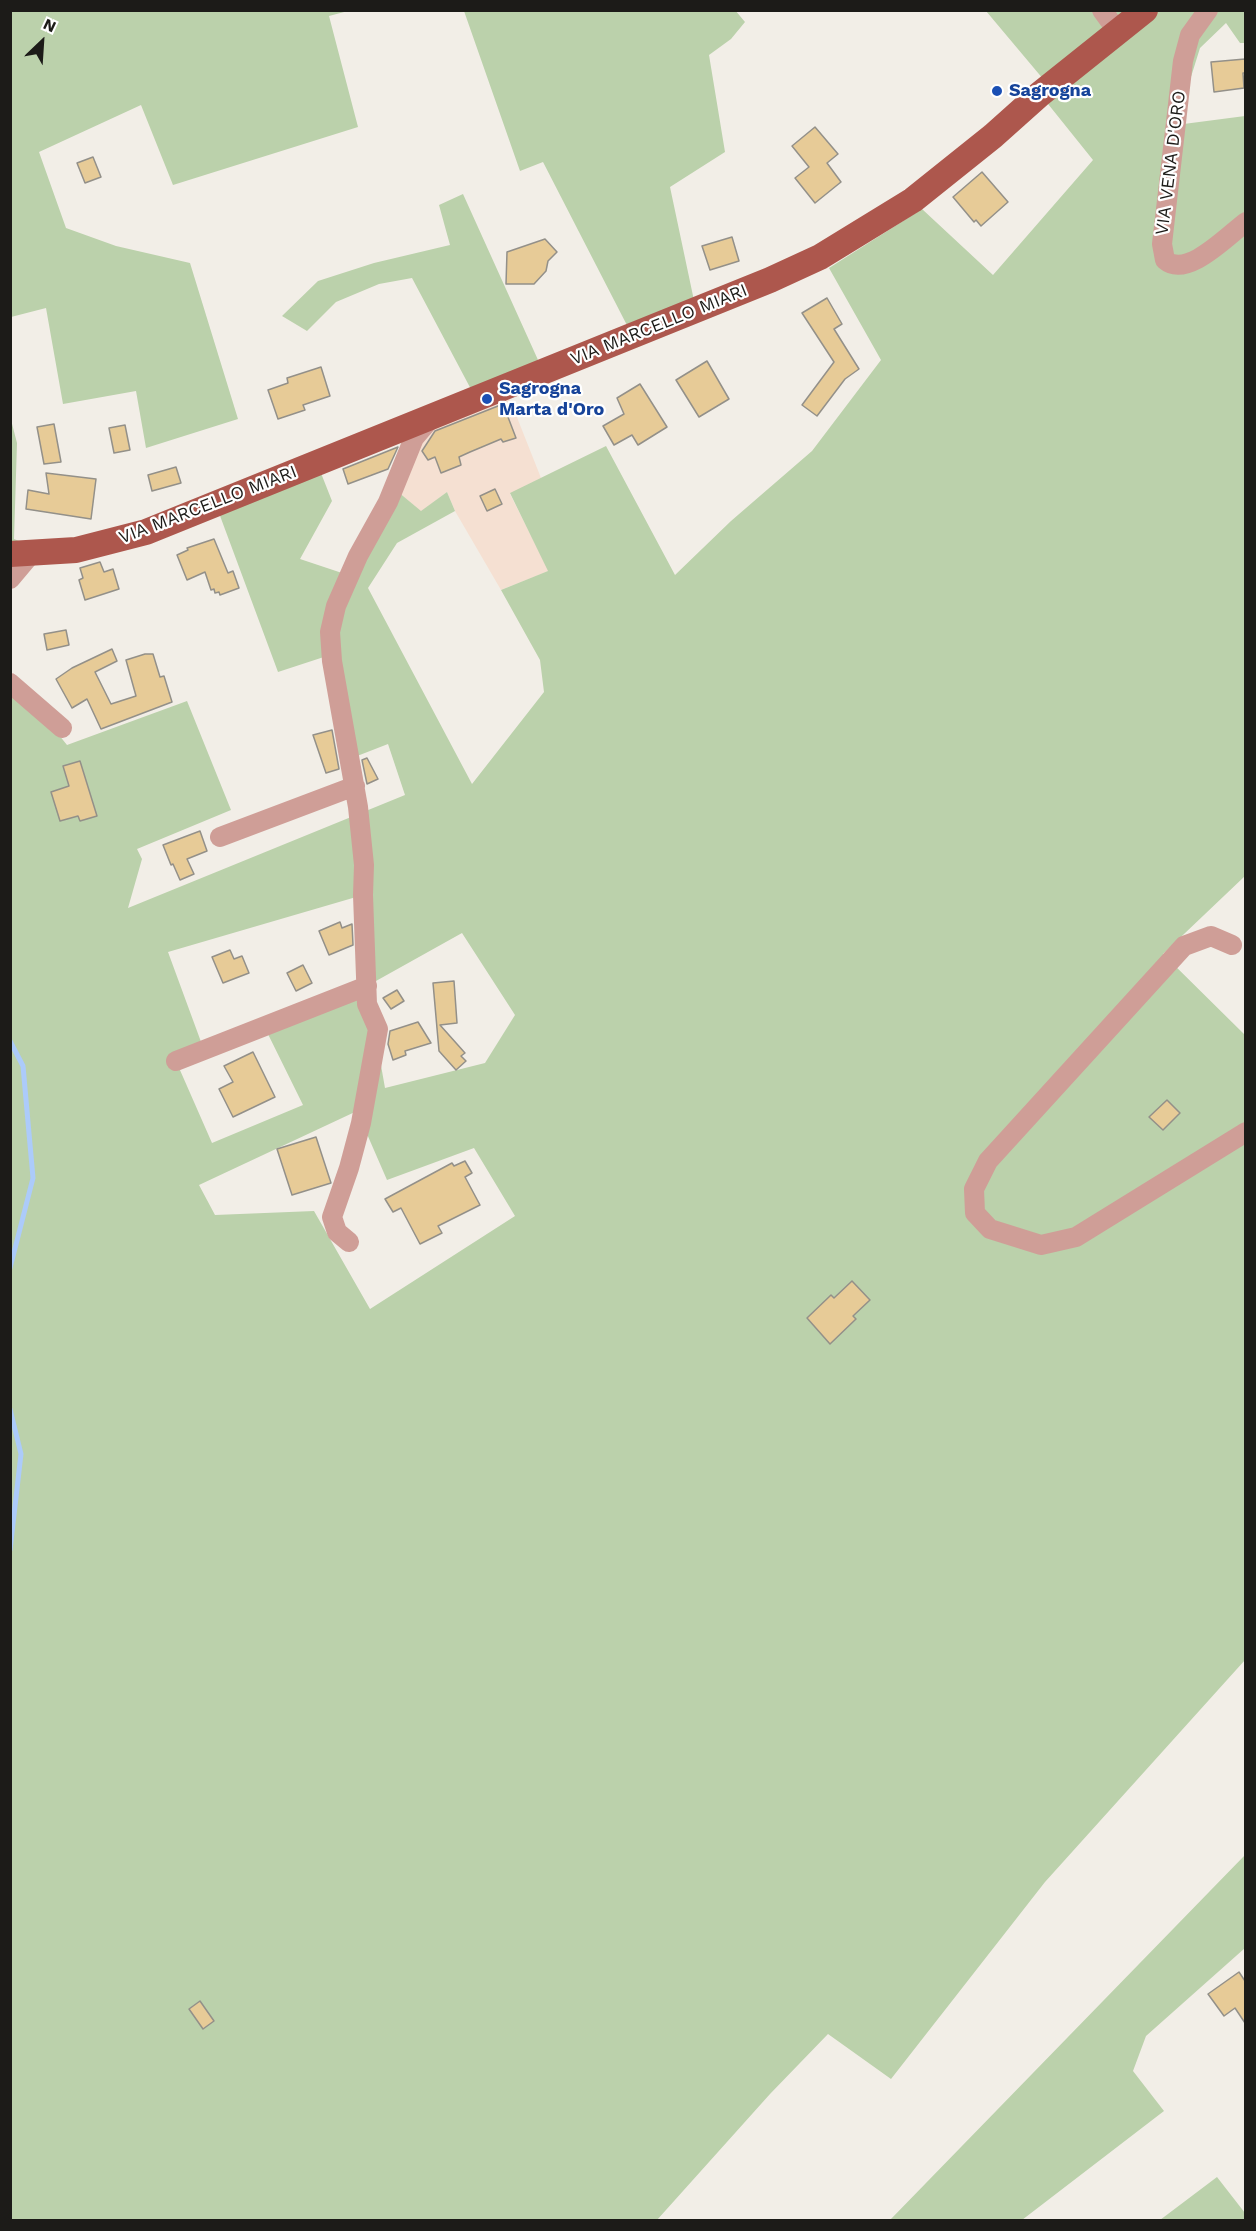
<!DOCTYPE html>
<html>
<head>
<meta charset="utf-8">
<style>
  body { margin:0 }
  #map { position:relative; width:1256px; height:2231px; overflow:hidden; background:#f2eee7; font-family:"Work Sans",sans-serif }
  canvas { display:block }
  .frame { position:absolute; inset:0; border:12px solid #1c1b18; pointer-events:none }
  .north { position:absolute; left:12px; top:12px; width:60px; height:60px; -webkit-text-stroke:4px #fff; paint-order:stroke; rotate:25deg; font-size:16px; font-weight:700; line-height:24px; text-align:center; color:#1c1b18 }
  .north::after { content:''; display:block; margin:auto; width:21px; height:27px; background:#1c1b18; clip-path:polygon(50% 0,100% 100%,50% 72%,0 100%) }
</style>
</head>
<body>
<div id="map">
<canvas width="1256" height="2231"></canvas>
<div class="frame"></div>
<div class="north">N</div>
</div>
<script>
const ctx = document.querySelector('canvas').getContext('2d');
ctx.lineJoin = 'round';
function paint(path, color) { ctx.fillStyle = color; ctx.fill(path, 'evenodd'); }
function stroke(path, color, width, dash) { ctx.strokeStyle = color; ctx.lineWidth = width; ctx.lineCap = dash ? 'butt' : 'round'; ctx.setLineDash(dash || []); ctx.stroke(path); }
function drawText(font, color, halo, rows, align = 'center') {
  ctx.font = font + ' "Work Sans",sans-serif'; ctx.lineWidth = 4.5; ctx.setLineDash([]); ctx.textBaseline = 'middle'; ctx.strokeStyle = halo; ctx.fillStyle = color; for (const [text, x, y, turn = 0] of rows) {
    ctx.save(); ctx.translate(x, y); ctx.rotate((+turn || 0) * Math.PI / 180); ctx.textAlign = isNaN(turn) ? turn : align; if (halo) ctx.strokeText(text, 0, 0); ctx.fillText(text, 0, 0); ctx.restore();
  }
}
const commercial = new Path2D(`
  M505 387 541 478 510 494 549 571 501 590 455 511 447 492 421 512 397 491 432 419Z`);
const green = new Path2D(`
  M11 10 348 11 329 16 358 127 173 185 141 105 39 152 66 228 116 246 190 263 238 419 146 448 136 391 63 404 46 308 11 317Z
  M735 10 745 22 731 39 709 55 725 152 670 187 696 310 632 335 543 162 520 171 464 11Z
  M986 11H1245V43H1240L1226 23 1200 48 1176 125 1245 116V876L1163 954 1245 1035V1660L1045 1882 891 2079 828 2034 770 2094 657 2220H11L10 672 14 679 67 745 187 701 231 810 137 849 142 859 128 908 405 795 388 744 352 758 333 654 278 672 216 505 317 463 332 501 300 559 354 577 397 491 421 511 447 492 455 511 397 543 368 588 472 784 544 692 540 660 501 590 548 571 510 493 606 446 675 575 731 521 812 451 881 360 829 268 922 209 993 275 1093 160 1040 94 1049 86ZM363 895 366 986 264 1026 303 1105 212 1143 176 1061 204 1050 168 952ZM462 933 515 1015 485 1063 385 1088 367 986ZM357 1111 387 1180 474 1148 515 1216 370 1309 314 1211 215 1215 199 1185Z
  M463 194 543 371 473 393 412 278 379 284 336 302 307 331 282 316 318 281 374 263 450 245 439 205Z
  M10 416 17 443 14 539 34 547 10 588Z
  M1245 1855V1948L1146 2036 1133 2071 1164 2111 1022 2220H890Z
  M1217 2177 1245 2213V2220H1160Z`);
const stream = new Path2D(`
  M10 1041 23 1066 33 1178 10 1268
  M10 1409 21 1454 10 1550`);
const building = new Path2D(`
  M1245 59V73H1243L1244 88 1214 92 1211 62Z
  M815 127 838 154 827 163 841 182 815 203 795 178 809 167 792 146Z
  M93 157 101 177 85 183 77 163Z
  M982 172 1008 202 981 226 976 220 974 222 953 197Z
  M732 237 739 261 710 270 702 246Z
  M545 239 557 252 548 261 546 271 534 284H506L507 252Z
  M827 298 842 324 834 329 859 369 845 379 817 416 802 405 834 362 802 313Z
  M707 361 729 399 699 417 676 380Z
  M321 367 330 396 303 405 305 410 278 419 268 390 288 383 287 378Z
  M640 384 667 427 638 445 632 435 614 445 603 426 624 414 617 398Z
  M503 404 516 438 503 442 501 439 470 452 459 457 461 465 441 473 435 457 428 460 422 451 435 431Z
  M54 424 61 462 44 464 37 427Z
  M125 425 130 450 114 453 109 428Z
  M398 447 388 469 348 484 343 469Z
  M176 467 181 483 152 491 148 475Z
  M46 473 96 479 91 519 26 509 28 490 49 494Z
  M495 489 502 504 487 511 480 496Z
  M214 539 228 573 233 571 239 588 220 595 219 592 215 593 214 589 211 590 205 572 187 580 177 555 188 550 187 548Z
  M100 562 104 572 113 569 119 589 85 600 79 580 83 578 80 568Z
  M66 630 69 645 47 650 44 634Z
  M112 649 117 661 95 672 111 704 136 696 126 660 145 654H153L160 677 164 676 172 702 101 729 87 699 72 708 56 679 72 668Z
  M332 730 339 769 326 773 313 735Z
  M367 758 378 779 367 784 362 760Z
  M80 761 97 816 80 821 78 816 60 821 51 792 69 786 63 766Z
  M200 831 207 851 187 859 194 874 180 880 173 864 171 865 163 845Z
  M340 922 342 928 352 924 353 945 329 955 319 931Z
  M230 950 234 959 242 956 249 973 223 983 212 957Z
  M303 965 312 983 296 991 287 973Z
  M454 981 457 1023 440 1025 465 1053 461 1056 466 1061 456 1070 439 1051 433 983Z
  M397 990 404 1001 391 1009 383 998Z
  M418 1022 431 1043 405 1051 406 1055 393 1060 388 1044 390 1031Z
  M253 1052 275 1097 233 1117 219 1089 233 1082 224 1066Z
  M1167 1100 1180 1113 1163 1130 1149 1117Z
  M316 1137 331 1183 292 1195 277 1149Z
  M465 1161 472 1173 465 1177 480 1205 438 1226 442 1233 420 1244 401 1208 393 1212 385 1199 452 1163 454 1166Z
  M852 1281 870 1300 853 1316 856 1319 830 1344 807 1318 831 1295 834 1298Z
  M1239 1972 1245 1981V2023L1235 2008 1224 2016 1208 1994Z
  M200 2001 214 2021 203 2029 189 2009Z`);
const minor = new Path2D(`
  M1102 10 1118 32
  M1208 10 1190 35 1183 61 1162 244 1165 260C1187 279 1227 236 1246 222
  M10 579 31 554
  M10 683 62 728
  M220 837 355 786
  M1232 945 1211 936 1184 946 988 1161 974 1189 975 1213 990 1229 1041 1245 1076 1237 1246 1132
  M176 1061 367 986
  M349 1242 337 1232 332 1217 349 1168 361 1123 378 1029 367 1004 363 895 364 865 358 807 332 661 330 632 336 606 358 556 388 502 414 438 431 418`);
const major = new Path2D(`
  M10 554 76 550 146 532 770 280 820 257 913 200 993 136 1040 94 1145 10`);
const markers = [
  [997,91,6,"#1a4fb4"],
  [487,399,6,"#1a4fb4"]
];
const transitNames = [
  ["Sagrogna",1009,91],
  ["Sagrogna",499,389],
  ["Marta d'Oro",499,410]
];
const streetNames = [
  ["VIA VENA D'ORO",1171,163,-83],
  ["VIA MARCELLO MIARI",659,325,-22],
  ["VIA MARCELLO MIARI",208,505,-21]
];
paint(commercial, '#f5e0d2');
paint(green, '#bbd1ab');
stroke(stream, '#accbfa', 5);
paint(building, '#e7cb97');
stroke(building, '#939089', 1.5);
stroke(minor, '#cf9e97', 20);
stroke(major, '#ad574d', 26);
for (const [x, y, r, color] of markers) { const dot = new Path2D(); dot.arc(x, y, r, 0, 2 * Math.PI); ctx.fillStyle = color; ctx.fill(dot); stroke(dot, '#fff', 2); }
drawText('bold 18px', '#164399', '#fff', transitNames, 'left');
drawText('18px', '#1c1b18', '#fff', streetNames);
</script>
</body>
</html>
